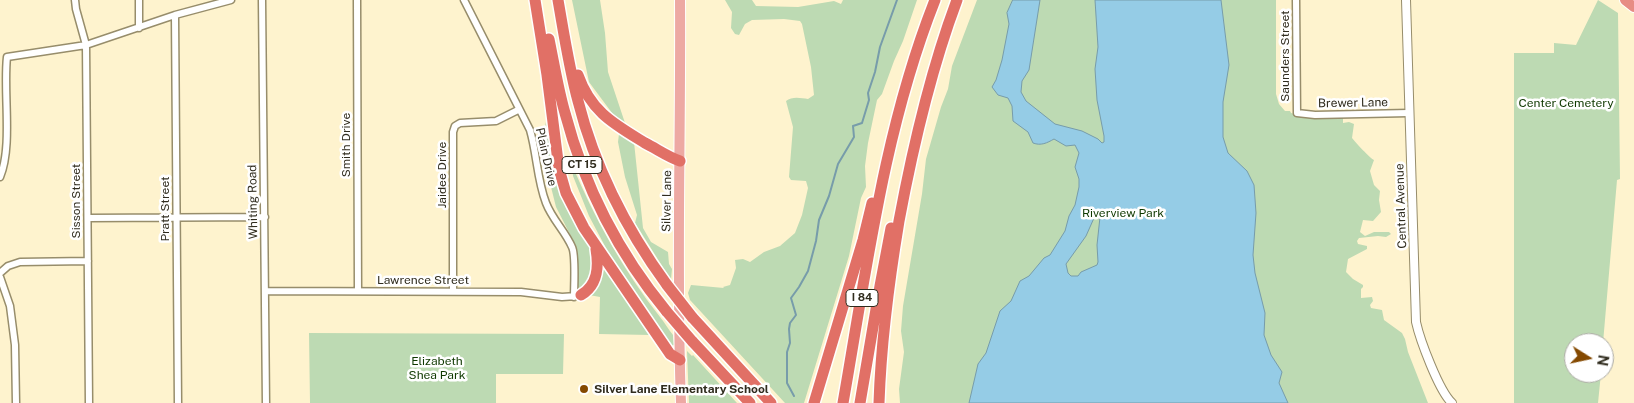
<!DOCTYPE html>
<html>
<head>
<meta charset="utf-8">
<style>
  body { margin:0 }
  #map { position:relative; width:1634px; height:403px; overflow:hidden; background:#fef3ce; font-family:"Public Sans",sans-serif }
  canvas { display:block }
  .north { position:absolute; left:1564px; top:333px; width:50px; height:50px; box-sizing:border-box; background:#fff; border:1px solid #acaba5; border-radius:50%; rotate:100deg; font-size:14px; font-weight:700; line-height:20px; text-align:center; color:#302c1e }
  .north::after { content:''; display:block; margin:auto; width:18px; height:22px; background:#844900; clip-path:polygon(50% 0,100% 100%,50% 72%,0 100%) }
</style>
</head>
<body>
<div id="map">
<canvas width="1634" height="403"></canvas>
<div class="north">N</div>
</div>
<script>
const ctx = document.querySelector('canvas').getContext('2d');
ctx.lineJoin = 'round';
function paint(path, color) { ctx.fillStyle = color; ctx.fill(path, 'evenodd'); }
function stroke(path, color, width, dash) { ctx.strokeStyle = color; ctx.lineWidth = width; ctx.lineCap = dash ? 'butt' : 'round'; ctx.setLineDash(dash || []); ctx.stroke(path); }
function drawText(font, color, halo, rows, align = 'center') {
  ctx.font = font + ' "Public Sans",sans-serif'; ctx.lineWidth = 5; ctx.setLineDash([]); ctx.textBaseline = 'middle'; ctx.strokeStyle = halo; ctx.fillStyle = color; for (const [text, x, y, turn = 0] of rows) {
    ctx.save(); ctx.translate(x, y); ctx.rotate((+turn || 0) * Math.PI / 180); ctx.textAlign = isNaN(turn) ? turn : align; if (halo) ctx.strokeText(text, 0, 0); ctx.fillText(text, 0, 0); ctx.restore();
  }
}
const green = new Path2D(`
  M572 0H600L605 33 608 72 625 123 615 117 589 82Z
  M725 0H752L756 6 798 7 834 1 841 4 843 0H917L903 41 894 61 882 94 877 100 868 143 865 166 866 187 861 198 849 256 804 403H785L690 300 688 293 691 285 724 288 723 287 730 285 736 268 735 260 743 259 750 262 764 252 780 246 795 233 802 215 808 188 806 181 791 180 789 177 793 127 786 101C792 96 801 98 808 99L814 95 811 67 802 24 800 21 784 19 752 20 745 24 739 35 735 34 731 28 732 12Z
  M977 0H1276V94L1279 104 1285 111H1290L1291 113 1311 118 1343 116V123L1349 122 1354 124 1352 138C1356 143 1370 158 1374 160L1370 171 1374 185 1380 191 1379 200 1381 212 1373 221 1363 220 1360 232 1365 236 1374 232H1389L1391 234 1386 237 1378 236 1359 238 1357 241 1358 244 1367 246V249L1348 259 1346 272 1353 279 1363 285V287L1361 289V298L1372 297 1373 301 1370 305 1371 308 1382 310 1384 320 1402 333 1405 339 1408 352 1428 403H900L899 389 904 352 901 331 903 306 922 194 926 159 941 107 948 89 952 66Z
  M1598 0 1618 13 1620 179 1617 180 1603 343H1574V373H1601L1598 403H1514V53H1554V43L1576 45Z
  M546 122C551 152 554 180 566 208 572 221 592 243 594 255 596 270 590 278 582 290L578 287 577 248 556 207 547 171 543 135Z
  M619 134 634 142 643 228 651 242 668 252 669 264 672 269 671 280 635 223 637 215 625 177 618 142Z
  M572 165C595 219 623 270 660 317 665 323 668 329 673 335L674 345 668 347 625 284 589 216 573 176Z
  M602 266 605 268 650 335 599 334 600 297 589 295Z
  M309 333 564 334 563 374H496V403H310Z
  M687 351 692 356 693 355 737 403H689Z`);
const water = new Path2D(`
  M1013 0H1040L1029 70 1022 81 1021 92 1026 101 1055 124 1082 131 1098 139 1102 143 1104 142V136L1097 100 1095 69 1098 47 1095 0H1221L1229 65 1223 102V137L1228 153 1247 171 1254 185 1256 213 1253 255 1255 273 1265 313 1264 335 1271 355 1282 372 1279 383 1288 403H969L978 364 986 353 1000 311 1011 301 1020 281 1029 276 1044 258 1050 255 1065 231 1069 216 1075 205 1079 187V179L1075 167 1079 153 1075 145 1066 146 1054 139C1047 143 1041 146 1033 143L1028 132 1013 121 1012 106 1008 98 998 95 992 87 996 80 1002 60 1009 24 1007 13ZM1098 213 1100 217 1097 245 1098 262 1097 265 1081 272 1078 276H1071L1068 273 1066 264 1086 236 1094 218Z`);
const stream = new Path2D(`
  M794 396 787 383V352L790 343 789 329 790 323 796 315 791 298 799 287 808 271 816 241 819 220 829 196 838 164 854 137 853 126 862 123 869 100 868 93 875 72 880 47 897 0`);
const minor = new Path2D(`
  M75 0 76 9 86 45 89 403
  M139 0V28
  M262 0 266 403
  M357 0 358 291
  M464 0 530 130C537 154 537 180 546 203 552 219 565 231 572 247 576 255 574 287 574 297
  M1296 0 1297 113 1315 115 1409 113
  M175 15 178 403
  M0 177C13 146 3 92 7 57L86 45 175 15 231 0
  M88 218 265 217
  M0 273 8 266 20 262 88 261
  M0 277 10 306 15 345 16 403
  M265 291 521 292 562 297 577 296
  M453 291V132L455 126 460 123 496 121 518 110`);
const tertiary = new Path2D(`
  M1406 0 1416 322C1420 340 1439 391 1452 403`);
const primary = new Path2D(`
  M680 0C681 134 676 269 681 403`);
const trunk = new Path2D(`
  M1625 0 1634 7`);
const motorway = new Path2D(`
  M535 0 547 75 559 169 566 193 584 228 670 354 680 360
  M558 0C564 34 569 68 578 101 595 168 626 229 667 285
  M549 39C554 63 558 89 565 113 584 185 619 254 667 312
  M578 75C591 112 614 124 645 143 657 149 668 157 680 161
  M581 295C598 285 599 267 596 249
  M692 317 771 403
  M692 341 750 403
  M814 403 863 240 872 203
  M843 403C867 267 884 129 935 0
  M860 403 880 286 891 228
  M879 403C881 342 889 281 899 221 913 146 930 72 957 0`);
const motorwayBridge = new Path2D(`
  M667 285 692 317
  M667 312 692 341`);
const markers = [
  [584,389,5,"#844900"]
];
const shields = [
  [582,165,40],
  [862,298,32]
];
const shieldNames = [
  ["CT 15",582,165],
  ["I 84",862,298]
];
const streetNames = [
  ["Saunders Street",1285,56,-90],
  ["Brewer Lane",1353,103,-1],
  ["Smith Drive",346,145,-90],
  ["Plain Drive",546,157,77],
  ["Jaidee Drive",442,175,-90],
  ["Sisson Street",76,201,-90],
  ["Silver Lane",667,201,-89],
  ["Whiting Road",253,202,-91],
  ["Central Avenue",1401,206,-92],
  ["Pratt Street",165,209,-90],
  ["Lawrence Street",423,280]
];
const parkNames = [
  ["Center Cemetery",1566,103],
  ["Riverview Park",1123,213],
  ["Elizabeth",437,361],
  ["Shea Park",437,375]
];
const poiNames = [
  ["Silver Lane Elementary School",594,389]
];
paint(green, '#bddab3');
paint(water, '#95cce6');
stroke(water, '#779caa', 1);
stroke(stream, '#779caa', 2);
stroke(minor, '#978d6b', 9);
stroke(tertiary, '#978d6b', 10);
stroke(primary, '#fff', 12);
stroke(trunk, '#fff', 12);
stroke(motorway, '#fff', 14);
stroke(minor, '#fff', 6);
stroke(tertiary, '#fff', 8);
stroke(primary, '#eda9a3', 10);
stroke(trunk, '#e78c84', 10);
stroke(motorway, '#e17066', 11);
stroke(motorwayBridge, '#fff', 14, []);
stroke(motorwayBridge, '#e17066', 11);
for (const [x, y, r, color] of markers) { const dot = new Path2D(); dot.arc(x, y, r, 0, 2 * Math.PI); ctx.fillStyle = color; ctx.fill(dot); stroke(dot, '#fff', 2); }
for (const [x, y, w] of shields) { const box = new Path2D(); box.roundRect(x - w / 2, y - 8.5, w, 17, 4); ctx.fillStyle = '#fff'; ctx.fill(box); stroke(box, '#302c1e', 1); }
drawText('bold 11px', '#302c1e', null, shieldNames);
drawText('12px', '#302c1e', '#fff', streetNames);
drawText('12px', '#0f3900', '#fff', parkNames);
drawText('bold 12px', '#302c1e', '#fff', poiNames, 'left');
</script>
</body>
</html>
